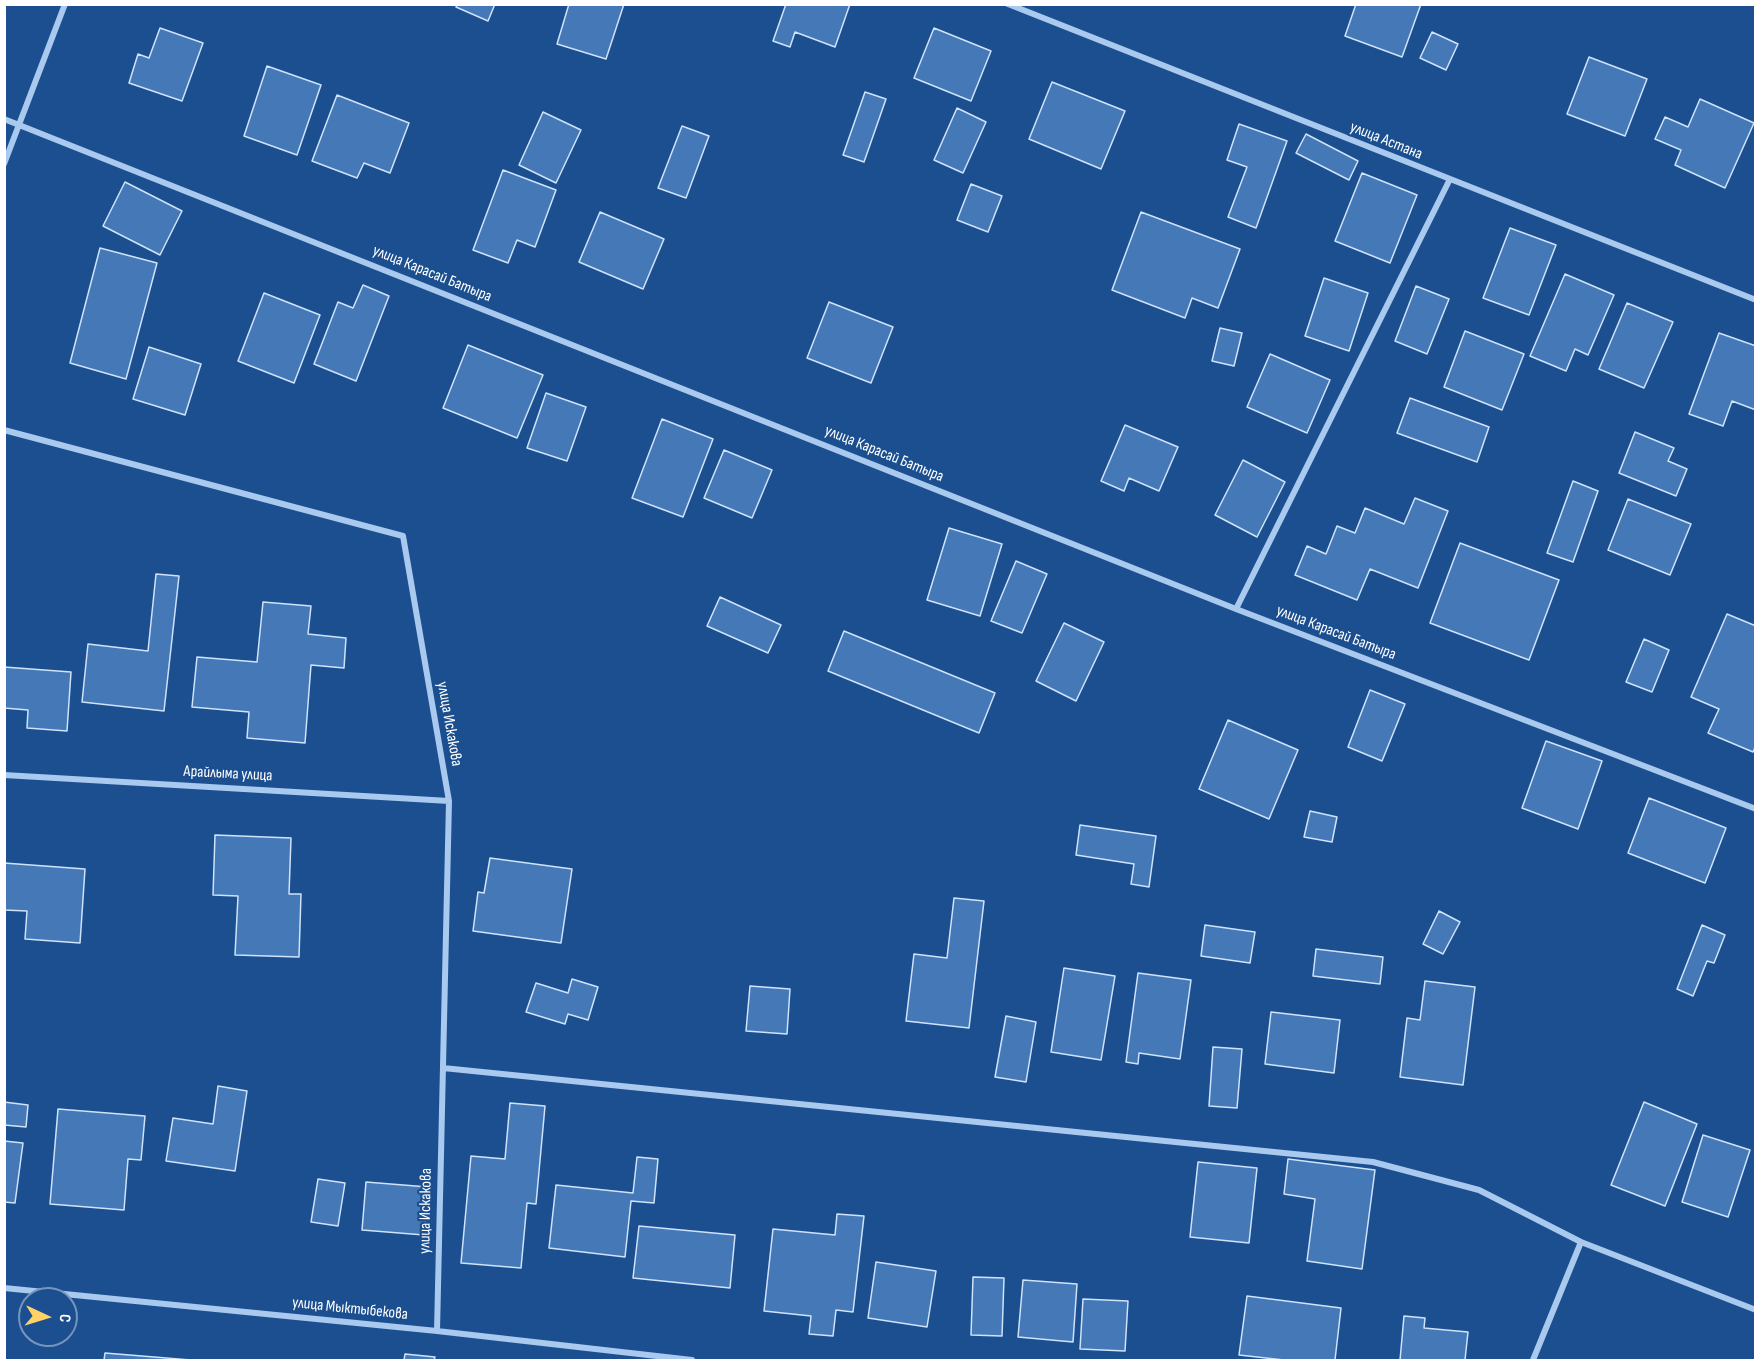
<!DOCTYPE html>
<html>
<head>
<meta charset="utf-8">
<style>
  body { margin:0 }
  #map { position:relative; width:1760px; height:1365px; overflow:hidden; background:#1b4f8f; font-family:"Sofia Sans Condensed",sans-serif }
  canvas { display:block }
  .frame { position:absolute; inset:0; border:6px solid #fff; pointer-events:none }
  .north { position:absolute; left:18px; top:1287px; width:60px; height:60px; box-sizing:border-box; background:#1b4f8f; border:2px solid #7695bc; border-radius:50%; rotate:94deg; font-size:16px; font-weight:700; line-height:24px; text-align:center; color:#fff }
  .north::after { content:''; display:block; margin:auto; width:21px; height:27px; background:#ffd166; clip-path:polygon(50% 0,100% 100%,50% 72%,0 100%) }
</style>
</head>
<body>
<div id="map">
<canvas width="1760" height="1365"></canvas>
<div class="frame"></div>
<div class="north">С</div>
</div>
<script>
const ctx = document.querySelector('canvas').getContext('2d');
ctx.lineJoin = 'round';
function paint(path, color) { ctx.fillStyle = color; ctx.fill(path, 'evenodd'); }
function stroke(path, color, width, dash) { ctx.strokeStyle = color; ctx.lineWidth = width; ctx.lineCap = dash ? 'butt' : 'round'; ctx.setLineDash(dash || []); ctx.stroke(path); }
function drawText(font, color, halo, rows, align = 'center') {
  ctx.font = font + ' "Sofia Sans Condensed",sans-serif'; ctx.lineWidth = 4.5; ctx.setLineDash([]); ctx.textBaseline = 'middle'; ctx.strokeStyle = halo; ctx.fillStyle = color; for (const [text, x, y, turn = 0] of rows) {
    ctx.save(); ctx.translate(x, y); ctx.rotate((+turn || 0) * Math.PI / 180); ctx.textAlign = isNaN(turn) ? turn : align; if (halo) ctx.strokeText(text, 0, 0); ctx.fillText(text, 0, 0); ctx.restore();
  }
}
const building = new Path2D(`
  M457 4H495L488 21 456 7Z
  M569 4H624L606 59 557 44Z
  M786 4H850L835 47 795 32 790 47 773 41Z
  M1356 4H1421L1402 57 1345 36Z
  M160 28 203 43 182 101 129 83 138 54 149 58Z
  M934 28 991 51 971 101 914 78Z
  M1432 32 1458 44 1446 70 1420 58Z
  M1589 57 1647 79 1625 136 1567 114Z
  M267 66 321 85 297 155 244 136Z
  M1052 82 1125 111 1101 169 1029 139Z
  M865 92 886 99 864 162 843 155Z
  M337 95 409 123 390 173 364 163 357 178 312 161Z
  M1700 99 1754 123 1725 188 1675 165 1681 150 1655 139 1665 117 1688 127Z
  M957 108 986 122 963 173 934 160Z
  M543 112 581 130 556 183 519 165Z
  M1239 124 1287 141 1256 228 1228 217 1247 167 1227 160Z
  M682 126 709 136 686 198 658 188Z
  M1306 134 1358 161 1349 180 1296 153Z
  M503 170 556 190 535 247 517 240 508 263 473 250Z
  M1362 173 1417 195 1390 263 1335 241Z
  M125 182 182 211 160 255 103 226Z
  M971 184 1002 196 988 232 957 220Z
  M600 212 664 239 643 289 579 262Z
  M1141 212 1240 249 1218 308 1192 298 1185 318 1112 290Z
  M1510 228 1556 245 1529 315 1483 298Z
  M100 248 157 263 126 379 70 363Z
  M1565 274 1614 295 1588 355 1575 349 1566 371 1530 356Z
  M1324 278 1368 293 1349 351 1305 336Z
  M363 285 389 296 356 381 314 364 338 302 353 308Z
  M1416 286 1449 299 1427 354 1395 341Z
  M264 293 320 315 294 383 238 361Z
  M829 302 893 327 871 383 807 358Z
  M1627 303 1673 322 1644 388 1599 369Z
  M1220 328 1242 333 1234 366 1212 361Z
  M1465 331 1524 354 1502 410 1444 387Z
  M1719 333 1756 346V410L1732 401 1723 426 1689 414Z
  M468 345 543 375 517 438 443 408Z
  M149 347 201 364 185 415 133 399Z
  M1270 354 1330 380 1307 433 1247 407Z
  M546 393 586 407 567 461 527 448Z
  M1410 398 1489 427 1477 462 1397 433Z
  M662 419 713 439 683 517 632 498Z
  M1125 425 1178 447 1159 491 1129 478 1124 491 1101 481Z
  M1635 432 1674 448 1668 461 1687 469 1676 496 1619 473Z
  M724 450 772 470 752 518 704 498Z
  M1243 460 1285 482 1257 537 1215 515Z
  M1573 481 1598 491 1573 562 1547 553Z
  M1415 498 1448 511 1418 588 1370 569 1357 600 1295 575 1307 546 1326 554 1337 526 1355 533 1365 508 1404 524Z
  M1628 499 1691 524 1670 575 1608 550Z
  M949 528 1002 544 980 616 927 600Z
  M1460 543 1559 580 1529 660 1430 623Z
  M1016 561 1047 574 1022 633 991 621Z
  M156 574 179 576 164 711 82 702 88 644 148 651Z
  M720 597 781 625 768 653 707 626Z
  M263 602 311 606 308 634 346 638 344 668 311 665 305 743 247 738 249 712 192 707 197 657 257 662Z
  M1727 614 1756 626V745L1753 752 1708 733 1719 709 1691 697Z
  M1064 623 1104 642 1076 701 1036 681Z
  M844 631 995 693 979 733 828 671Z
  M1644 639 1669 650 1652 692 1626 682Z
  M4 667 71 672 67 731 27 728 28 710 4 708Z
  M1370 690 1405 704 1382 761 1348 747Z
  M1228 720 1298 750 1269 819 1199 789Z
  M1546 741 1602 761 1578 829 1522 808Z
  M1649 798 1726 828 1705 883 1628 853Z
  M1310 811 1337 817 1332 842 1304 837Z
  M1080 825 1156 836 1149 887 1131 884 1134 864 1076 855Z
  M215 835 291 838 289 894H301L299 957 235 955 238 896 213 895Z
  M490 858 572 869 561 943 473 931 478 892 484 893Z
  M4 863 85 869 80 943 25 939 27 911 4 910Z
  M954 898 984 901 969 1028 906 1021 914 954 947 958Z
  M1439 911 1460 922 1443 954 1423 944Z
  M1205 925 1255 932 1250 963 1201 956Z
  M1702 925 1725 935 1714 963 1707 961 1693 996 1677 989Z
  M1316 949 1383 957 1380 984 1313 976Z
  M1064 968 1115 976 1101 1060 1051 1052Z
  M1138 973 1191 980 1180 1059 1139 1053 1138 1064 1126 1062Z
  M572 979 598 987 588 1020 568 1014 565 1024 526 1012 536 983 568 993Z
  M1425 981 1475 987 1463 1085 1400 1077 1407 1018 1420 1020Z
  M750 986 790 989 787 1034 746 1031Z
  M1271 1012 1340 1020 1334 1073 1265 1064Z
  M1006 1016 1036 1022 1026 1082 995 1077Z
  M1213 1047 1242 1049 1237 1108 1209 1106Z
  M218 1086 247 1091 235 1171 166 1161 173 1118 213 1124Z
  M4 1102 28 1105 26 1127 4 1125Z
  M1644 1102 1697 1124 1665 1206 1611 1185Z
  M510 1103 545 1106 536 1204 527 1203 521 1268 461 1263 471 1156 505 1159Z
  M58 1109 145 1116 141 1160 128 1159 124 1210 50 1204Z
  M1703 1135 1750 1150 1728 1217 1682 1202Z
  M4 1141 23 1143 15 1203 4 1202Z
  M637 1157 658 1159 654 1203 631 1201 625 1257 549 1248 556 1185 633 1193Z
  M1288 1159 1375 1170 1362 1269 1307 1261 1315 1199 1284 1194Z
  M1198 1162 1257 1168 1249 1243 1190 1237Z
  M318 1179 345 1183 338 1226 311 1222Z
  M366 1182 428 1187 424 1235 362 1230Z
  M837 1214 864 1216 853 1312 836 1310 833 1336 809 1334 811 1316 764 1311 773 1229 835 1235Z
  M639 1226 735 1235 730 1288 633 1278Z
  M876 1262 936 1271 927 1327 868 1318Z
  M973 1277 1004 1278 1002 1336 971 1335Z
  M1023 1280 1077 1284 1073 1342 1018 1337Z
  M1247 1296 1341 1308 1335 1360H1284L1239 1355Z
  M1083 1299 1128 1301 1125 1351 1080 1349Z
  M1404 1316 1425 1318 1424 1328 1468 1332 1465 1360H1400Z
  M105 1353 191 1360H104Z
  M405 1354 435 1357 434 1360H404Z`);
const minor = new Path2D(`
  M1008 4 1756 300
  M4 119 1236 609 1756 809
  M4 164 65 4
  M4 430 403 536 449 801 437 1331
  M1236 609 1449 181
  M4 775 449 801
  M443 1068 1373 1162 1479 1190 1581 1242 1756 1310
  M4 1288 437 1331 692 1360
  M1533 1360 1581 1242`);
const streetNames = [
  ["улица Астана",1386,141,22],
  ["улица Карасай Батыра",432,274,22],
  ["улица Карасай Батыра",884,454,22],
  ["улица Карасай Батыра",1336,633,21],
  ["улица Искакова",449,724,80],
  ["Арайлыма улица",228,774,3],
  ["улица Искакова",426,1211,-89],
  ["улица Мыктыбекова",350,1309,6]
];
paint(building, '#4478b7');
stroke(building, '#cfe3fa', 1.5);
stroke(minor, '#a9c9ee', 6);
drawText('16px', '#fff', '#1b4f8f', streetNames);
</script>
</body>
</html>
